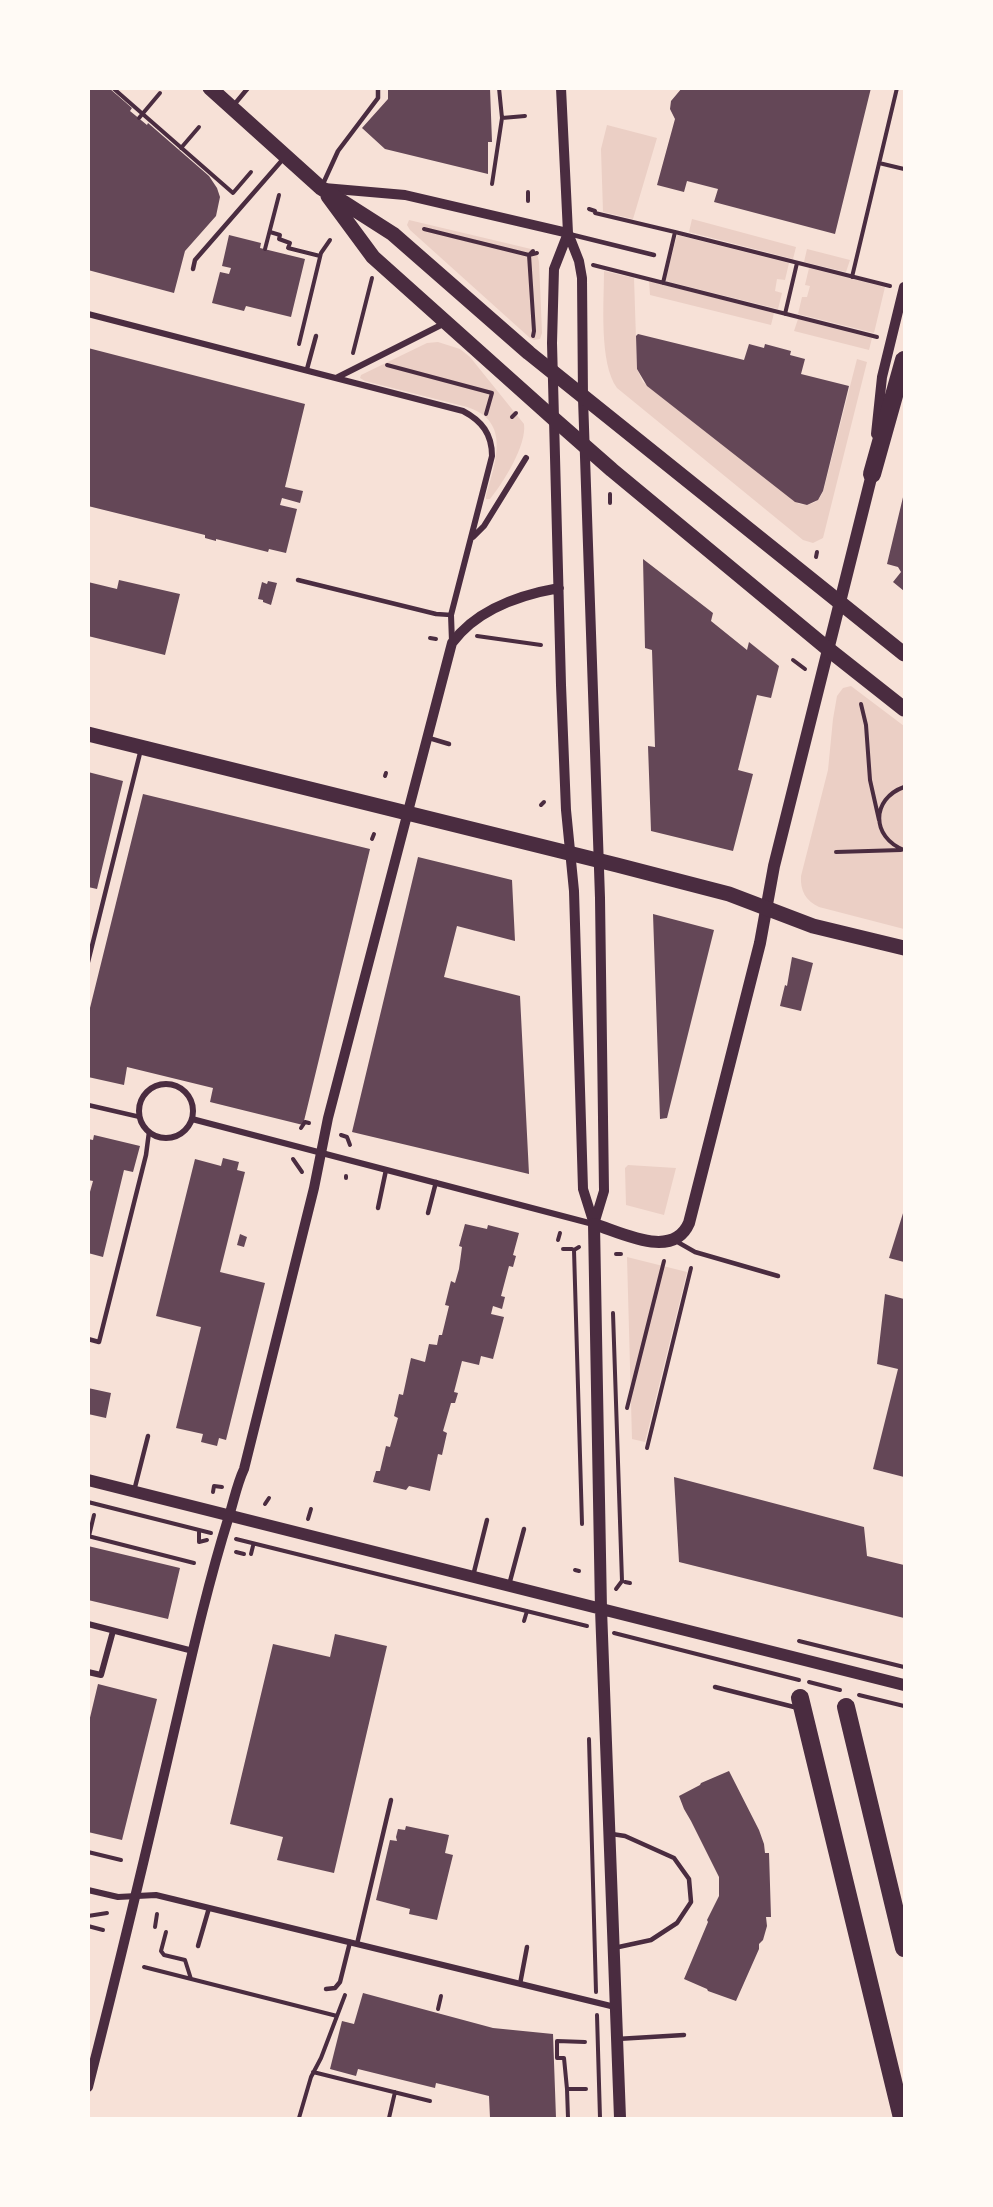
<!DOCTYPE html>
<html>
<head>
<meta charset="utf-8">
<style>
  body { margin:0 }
  #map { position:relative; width:993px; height:2207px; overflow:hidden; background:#f7e1d7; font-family:Lora,serif }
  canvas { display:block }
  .frame { position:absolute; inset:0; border:90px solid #fffaf5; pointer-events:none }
</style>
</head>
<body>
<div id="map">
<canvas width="993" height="2207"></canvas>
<div class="frame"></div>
</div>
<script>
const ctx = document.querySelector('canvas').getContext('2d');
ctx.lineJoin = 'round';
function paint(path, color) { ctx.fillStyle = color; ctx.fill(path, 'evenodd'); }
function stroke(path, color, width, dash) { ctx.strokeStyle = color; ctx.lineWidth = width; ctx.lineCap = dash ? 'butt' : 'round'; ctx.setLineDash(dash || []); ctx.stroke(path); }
const green = new Path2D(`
  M607 125 657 138 633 219 603 212 601 149Z
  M692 219 796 247 793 259 689 232Z
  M409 220 531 249 537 253 539 262 542 333 540 339 534 340 530 338 410 230 407 225Z
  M677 235 789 263 785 280 777 279 775 291 782 293 778 309 665 281Z
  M807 249 850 260 846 272 804 262Z
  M809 268 885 287 874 333 798 314 802 297H807L810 286 805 285Z
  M604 271 634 278 637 369 643 382 799 504C811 506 818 503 823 492L857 359 867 362 823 538 813 543 803 540 617 388C599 363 604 303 604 271Z
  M649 281 774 313 771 325 650 295Z
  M798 319 872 338 869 350 794 331Z
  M438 342 460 349 470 357 524 424C527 445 503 483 490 499H486V496C495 463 512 421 467 407L365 381 360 378 361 375 427 343Z
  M851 686 904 726V929L819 907C806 901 800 891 801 876L828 770 833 719 837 696 843 688Z
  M628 1165 676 1168 664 1215 626 1205 625 1168Z
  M627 1257 687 1272 645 1442 632 1439Z`);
const building = new Path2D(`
  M88 88H109L132 108 130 111 147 125 148 123 209 176 217 188 220 197 216 216 185 251 174 293 88 270Z
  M388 88H490L492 142H488V174L385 149 362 128 388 99Z
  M682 88H871L835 234 714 202 718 189 687 181 684 192 657 185 675 119 670 109 671 101Z
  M229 235 261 243 260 248 305 259 291 317 246 306 244 311 212 303 220 272 229 274 231 268 222 266Z
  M638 334 744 360 749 344 764 348 765 344 791 351 790 355 805 359 801 374 849 386 823 491 818 500 807 505 795 502 647 386 637 369 636 336Z
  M88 348 305 404 285 487 303 491 300 503 282 498 280 505 297 509 286 553 269 549 268 552 216 539V541L205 538V535L88 506Z
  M904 493V591L893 582 901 572 898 567 887 564Z
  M643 559 713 613 711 621 747 650 749 642 779 666 771 698 757 695 738 770 753 774 733 851 651 831 648 746 655 747 652 650 645 648Z
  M119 580 180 594 165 655 88 636V582L117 589Z
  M268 581 277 583 271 605 263 602V600L258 599 262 582 267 584Z
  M88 772 123 781 97 889 88 887Z
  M143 794 370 849 303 1125 210 1102 213 1088 127 1067 124 1085 88 1077V1016Z
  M418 857 512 880 515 941 457 926 444 977 520 996 529 1174 352 1132Z
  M653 914 714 930 667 1118 660 1119Z
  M792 957 813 963 801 1011 780 1006 785 985 787 986Z
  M94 1135 140 1146 133 1172 124 1170 103 1257 88 1253V1199L93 1181 88 1180V1139L93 1140Z
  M223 1158 239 1162 237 1170 245 1172 220 1272 265 1283 226 1440 219 1438 217 1446 201 1442 203 1434 176 1428 201 1327 156 1316 195 1159 221 1166Z
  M904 1210V1262L889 1258Z
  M465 1224 487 1229 488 1225 519 1233 513 1255 516 1256 513 1267 509 1266 501 1296 505 1297 502 1309 493 1306 491 1314 504 1317 493 1359 481 1356 479 1365 462 1361 454 1392 458 1393 455 1403H451L443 1431 447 1433 442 1455 438 1454 430 1491 409 1486 406 1490 373 1482 376 1471H380L386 1446 390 1447 398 1418 394 1416 399 1394 403 1395 411 1358 425 1362 429 1344 437 1345 439 1335H442L449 1306 445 1305 451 1281 455 1283 459 1269 462 1247 459 1246Z
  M240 1234 247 1237 244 1247 237 1245Z
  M885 1294 904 1299V1477L873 1469 898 1369 877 1364Z
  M88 1388 111 1393 106 1418 88 1414Z
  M674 1477 864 1527 867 1556 904 1565V1618L679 1562Z
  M88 1546 180 1568 168 1619 88 1600Z
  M335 1634 387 1646 334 1873 277 1860 283 1837 230 1824 273 1644 330 1657Z
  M98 1684 157 1699 122 1840 88 1832V1726Z
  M729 1771 759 1830 764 1844 765 1853H769L771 1917H766L767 1926 763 1940 759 1944V1949L736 2001 708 1991 707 1989 684 1979 708 1922 707 1920 719 1896V1877L691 1821 684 1809 679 1796 700 1785 701 1783Z
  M406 1826 449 1835 445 1853 453 1855 437 1920 409 1914 410 1909 376 1900 390 1840 397 1841 396 1837 398 1829 405 1830Z
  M363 1993 493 2028 553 2034 556 2118H490L489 2096 436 2083 435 2088 358 2069 356 2076 330 2069 342 2021 354 2024Z`);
const path = new Path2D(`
  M113 88 233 193 251 172
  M139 118 160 93
  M502 118 525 116
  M181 148 199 127
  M879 163 904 169
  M492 184 502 118 499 88
  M528 192V201
  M589 209 595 211
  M595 213 675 232
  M424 229 529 255 537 253
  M270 232 280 235 279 239 290 243 288 248 320 256
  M265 249 279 195
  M593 265 877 337
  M852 277 897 88
  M663 283 675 232 890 286
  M785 314 797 263
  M533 336 534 331 529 255 533 251
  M299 344 321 253 330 240
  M353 353 372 278
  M387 365 492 393 486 414
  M512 417 516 413
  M610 494V503
  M816 557 817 552
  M477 636 541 645
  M430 638 436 639
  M793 660 805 669
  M861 704 866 725 870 780 879 820
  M385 776 386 773
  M904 787C871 799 871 837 904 850
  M541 805 544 802
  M372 839 374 834
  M836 852 901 850
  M301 1128 305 1122 309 1123
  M341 1135 347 1137 350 1145
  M293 1159 302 1172
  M346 1178V1176
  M558 1240 560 1233
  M579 1247 574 1250 582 1524
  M563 1249H572
  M616 1254H621
  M613 1313 622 1581 616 1589
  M627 1408 664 1261
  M647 1448 691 1268
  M213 1492 214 1486 222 1487
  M88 1502 211 1533
  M265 1504 269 1498
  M308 1519 311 1509
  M199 1532V1542L207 1540
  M88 1536 194 1563
  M89 1536 94 1515
  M236 1539 587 1626
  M236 1552 244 1554
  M251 1554 253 1546
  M575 1570 579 1571
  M625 1582 630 1583
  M524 1621 527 1611
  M614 1633 799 1680
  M799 1641 904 1667
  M809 1682 840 1690
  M859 1695 904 1706
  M589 1739 596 1992
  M88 1852 121 1860
  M88 1916 107 1913
  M88 1926 103 1930
  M155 1927 157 1914
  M166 1932 161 1951 164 1955 185 1960 191 1979
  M144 1967 337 2016
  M438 2009 441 1996
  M597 2015 600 2118
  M313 2072 430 2101
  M567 2089 564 2058H557V2041L585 2042
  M299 2118 311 2077 321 2058 345 1995
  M389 2118 395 2092
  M568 2118 567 2089H586`);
const service = new Path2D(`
  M233 106 248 88
  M322 186 338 151 378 98V88
  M569 234 654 255
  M193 269 195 260 284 158
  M307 369 316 336
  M298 580 436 614 451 615
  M429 738 449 744
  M88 962 141 749
  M88 1105 140 1117
  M378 1208 386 1170
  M428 1213 436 1182
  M674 1240 695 1252 778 1276
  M88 1339 99 1342 146 1155 149 1132
  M134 1491 148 1436
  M473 1576 487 1520
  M509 1585 524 1529
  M715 1687 798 1708
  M612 1834 625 1836 674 1858 689 1879 691 1902 677 1923 651 1940 614 1948
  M357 1944 391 1800
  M198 1946 209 1908
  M520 1984 527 1947
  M326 1989 335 1988 340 1982 350 1942
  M617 2039 684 2035`);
const minor = new Path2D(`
  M88 314 463 411C482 421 492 434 492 456L451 615 452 642
  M338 377 445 323
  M473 537 484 526 526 458
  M139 1111a27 27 0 1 1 54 0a27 27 0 1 1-54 0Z
  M192 1119 593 1224
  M88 1624 193 1651
  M88 1672 101 1675 113 1631
  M88 1890 118 1897 156 1895 615 2007`);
const tertiary = new Path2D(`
  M561 88 568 233 579 261 582 278 583 398 600 898 604 1191 594 1224
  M324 188 405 195 568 233
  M568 233 554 269 552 343 561 685 566 810 574 891 583 1189 594 1224
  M876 434 882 377 904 287
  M88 2087C120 1962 150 1836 179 1710 194 1645 209 1580 229 1516 234 1500 237 1484 244 1469L314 1188 328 1118 452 643C477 609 519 595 559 588`);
const secondary = new Path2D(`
  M88 1480 904 1685
  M620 2118 601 1609 594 1224C623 1233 673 1260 689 1223L760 943 774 866 872 474`);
const primary = new Path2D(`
  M210 88 321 188 393 234 529 353 904 654
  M328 196 373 257 554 419 612 470 828 649 904 709
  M88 734 617 865 729 894 813 926 904 948`);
const motorway = new Path2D(`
  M872 474 904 360
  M800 1698 902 2118
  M846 1707 904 1948`);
paint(green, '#ebcfc5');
paint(building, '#644757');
stroke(path, '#4a2c40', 4);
stroke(service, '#4a2c40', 4.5);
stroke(minor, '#4a2c40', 6);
stroke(tertiary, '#4a2c40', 10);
stroke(secondary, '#4a2c40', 12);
stroke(primary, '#4a2c40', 15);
stroke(motorway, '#4a2c40', 18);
</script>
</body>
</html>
